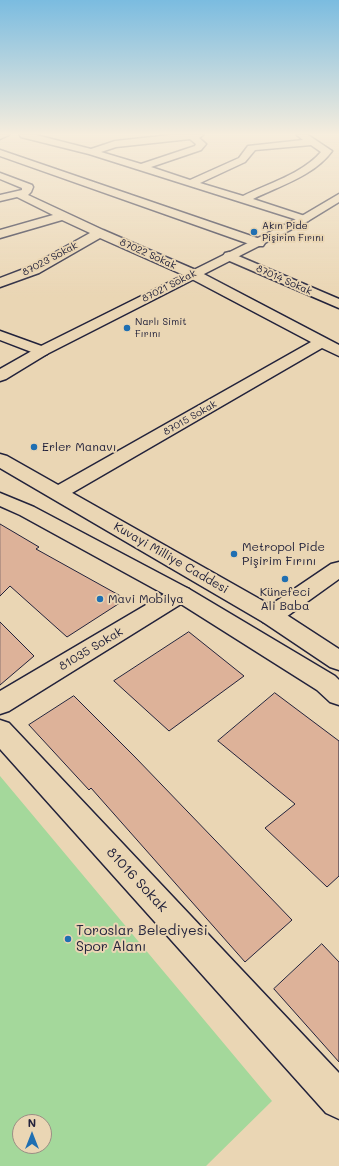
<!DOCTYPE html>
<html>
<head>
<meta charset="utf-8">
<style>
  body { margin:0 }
  #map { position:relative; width:339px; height:1166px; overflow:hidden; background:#ead6b4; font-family:Mali,sans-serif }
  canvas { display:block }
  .north { position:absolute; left:12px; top:1114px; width:40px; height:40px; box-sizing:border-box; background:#ead6b4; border:1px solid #9a8e84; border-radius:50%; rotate:0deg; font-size:11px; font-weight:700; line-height:16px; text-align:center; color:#22223b }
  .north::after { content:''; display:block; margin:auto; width:14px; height:18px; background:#1f6fb2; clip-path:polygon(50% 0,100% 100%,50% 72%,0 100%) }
</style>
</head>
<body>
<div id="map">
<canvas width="339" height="1166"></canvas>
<div class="north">N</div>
</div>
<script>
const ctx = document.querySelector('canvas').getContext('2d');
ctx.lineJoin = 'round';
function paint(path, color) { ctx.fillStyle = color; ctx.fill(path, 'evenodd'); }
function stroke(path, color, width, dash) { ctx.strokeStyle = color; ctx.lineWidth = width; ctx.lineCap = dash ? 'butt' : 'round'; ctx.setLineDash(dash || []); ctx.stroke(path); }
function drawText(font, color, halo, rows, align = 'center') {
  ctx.font = font + ' Mali,sans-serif'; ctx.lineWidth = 4; ctx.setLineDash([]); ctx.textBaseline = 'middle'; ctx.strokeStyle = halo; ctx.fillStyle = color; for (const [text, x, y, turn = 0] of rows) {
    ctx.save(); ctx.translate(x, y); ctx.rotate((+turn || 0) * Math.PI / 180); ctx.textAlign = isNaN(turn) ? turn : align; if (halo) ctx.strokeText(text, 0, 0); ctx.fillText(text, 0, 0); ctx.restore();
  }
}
const green = new Path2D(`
  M0 776 272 1101 206 1166H0ZM20 1122H44V1146H20Z`);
const building = new Path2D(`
  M0 524 39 547 36 549 126 599 67 637 10 586 0 596Z
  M0 622 34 656 0 685Z
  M189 632 244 676 169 731 114 681Z
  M275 693 339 741V876L327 887 265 828 295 804 218 741Z
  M74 696 135 757 292 920 245 962 91 788 89 790 29 725Z
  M322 944 339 962V1062L274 989Z`);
const minor = new Path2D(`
  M0 135H9L0 139Z
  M20 135H36L91 149 115 141 171 135H203L199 138 206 144 201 150 151 167 190 180 239 158 248 146 303 140 297 135H308L332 151C314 176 279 186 253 199L308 217 310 219 308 221 304 222 89 154 21 137ZM190 139 196 144 195 146 141 164 101 152 116 147ZM311 145 321 152C302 174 269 183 243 196L200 183 245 162 255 150Z
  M0 150 263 240 265 243 263 246H255L0 156Z
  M0 173 32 185 33 187 31 192 28 195 103 230 198 271 339 345V356L322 348 65 497 58 499 51 497 48 493 51 489 311 342 188 277 100 238 39 273 0 287V278L29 267 90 233 62 220 0 238V230L53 215 17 197 0 201V195L22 190V188L0 179Z
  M229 252 339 299V308L225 259 223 256 225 253Z
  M0 331 47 348 50 351 47 354 42 356 0 340Z
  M339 562V579L279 622 271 624 263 622 260 616 263 610 331 564Z
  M181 586 189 589 192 594 189 599 9 711 0 714V691L173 589Z
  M0 720 9 723 339 1073V1119L326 1113 0 749Z`);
const tertiary = new Path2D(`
  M339 194V202L308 221 47 354 6 379 0 381V369L37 348 300 217Z`);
const secondary = new Path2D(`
  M0 454 7 456 279 610 339 649V670L330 667 263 622 0 468Z
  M0 493 34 507 189 589 335 676 339 680V705L330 702 317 690 173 599 20 515 0 506Z`);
const markers = [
  [254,232,4,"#1f6fb2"],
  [127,328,4,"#1f6fb2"],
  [34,447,4,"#1f6fb2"],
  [234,554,4,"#1f6fb2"],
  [285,579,4,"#1f6fb2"],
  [100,599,4,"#1f6fb2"],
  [68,939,4,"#1f6fb2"]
];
const farPoinames = [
  ["Akın Pide",262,226],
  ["Pişirim Fırını",262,238],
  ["Narlı Simit",135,322],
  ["Fırını",135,334]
];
const farStreetnames = [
  ["87022 Sokak",148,254,24],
  ["87023 Sokak",50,259,-28],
  ["87014 Sokak",284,280,24],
  ["87021 Sokak",169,286,-27],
  ["87015 Sokak",190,418,-30]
];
const poiNames = [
  ["Erler Manavı",42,447],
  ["Metropol Pide",242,547],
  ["Pişirim Fırını",242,561],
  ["Künefeci",285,592,"center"],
  ["Ali Baba",285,606,"center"],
  ["Mavi Mobilya",108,599]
];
const streetNames = [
  ["Kuvayi Milliye Caddesi",171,558,30],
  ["81035 Sokak",91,649,-31]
];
const nearStreetnames = [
  ["81016 Sokak",137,880,47]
];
const nearPoinames = [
  ["Toroslar Belediyesi",76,931],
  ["Spor Alanı",76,947]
];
paint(green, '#a4d89b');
paint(building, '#ddb299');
stroke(building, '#22223b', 1);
stroke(minor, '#22223b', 3);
stroke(tertiary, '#22223b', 3);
stroke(secondary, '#22223b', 3);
paint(minor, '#ead6b4');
paint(tertiary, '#ead6b4');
paint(secondary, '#ead6b4');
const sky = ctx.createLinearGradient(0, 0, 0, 298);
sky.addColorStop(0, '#7bbce0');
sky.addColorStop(0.45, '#f6eddd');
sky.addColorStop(1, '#f6eddd00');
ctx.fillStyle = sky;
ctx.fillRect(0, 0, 339, 298);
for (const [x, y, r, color] of markers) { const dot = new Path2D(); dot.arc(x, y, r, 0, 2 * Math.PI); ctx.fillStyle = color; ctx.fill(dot); stroke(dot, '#ead6b4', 1.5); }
drawText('10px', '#22223b', '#ead6b4', farPoinames, 'left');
drawText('10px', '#22223b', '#ead6b4', farStreetnames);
drawText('12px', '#22223b', '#ead6b4', poiNames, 'left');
drawText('12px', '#22223b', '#ead6b4', streetNames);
drawText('14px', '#22223b', '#ead6b4', nearStreetnames);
drawText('14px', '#22223b', '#ead6b4', nearPoinames, 'left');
</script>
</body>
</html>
